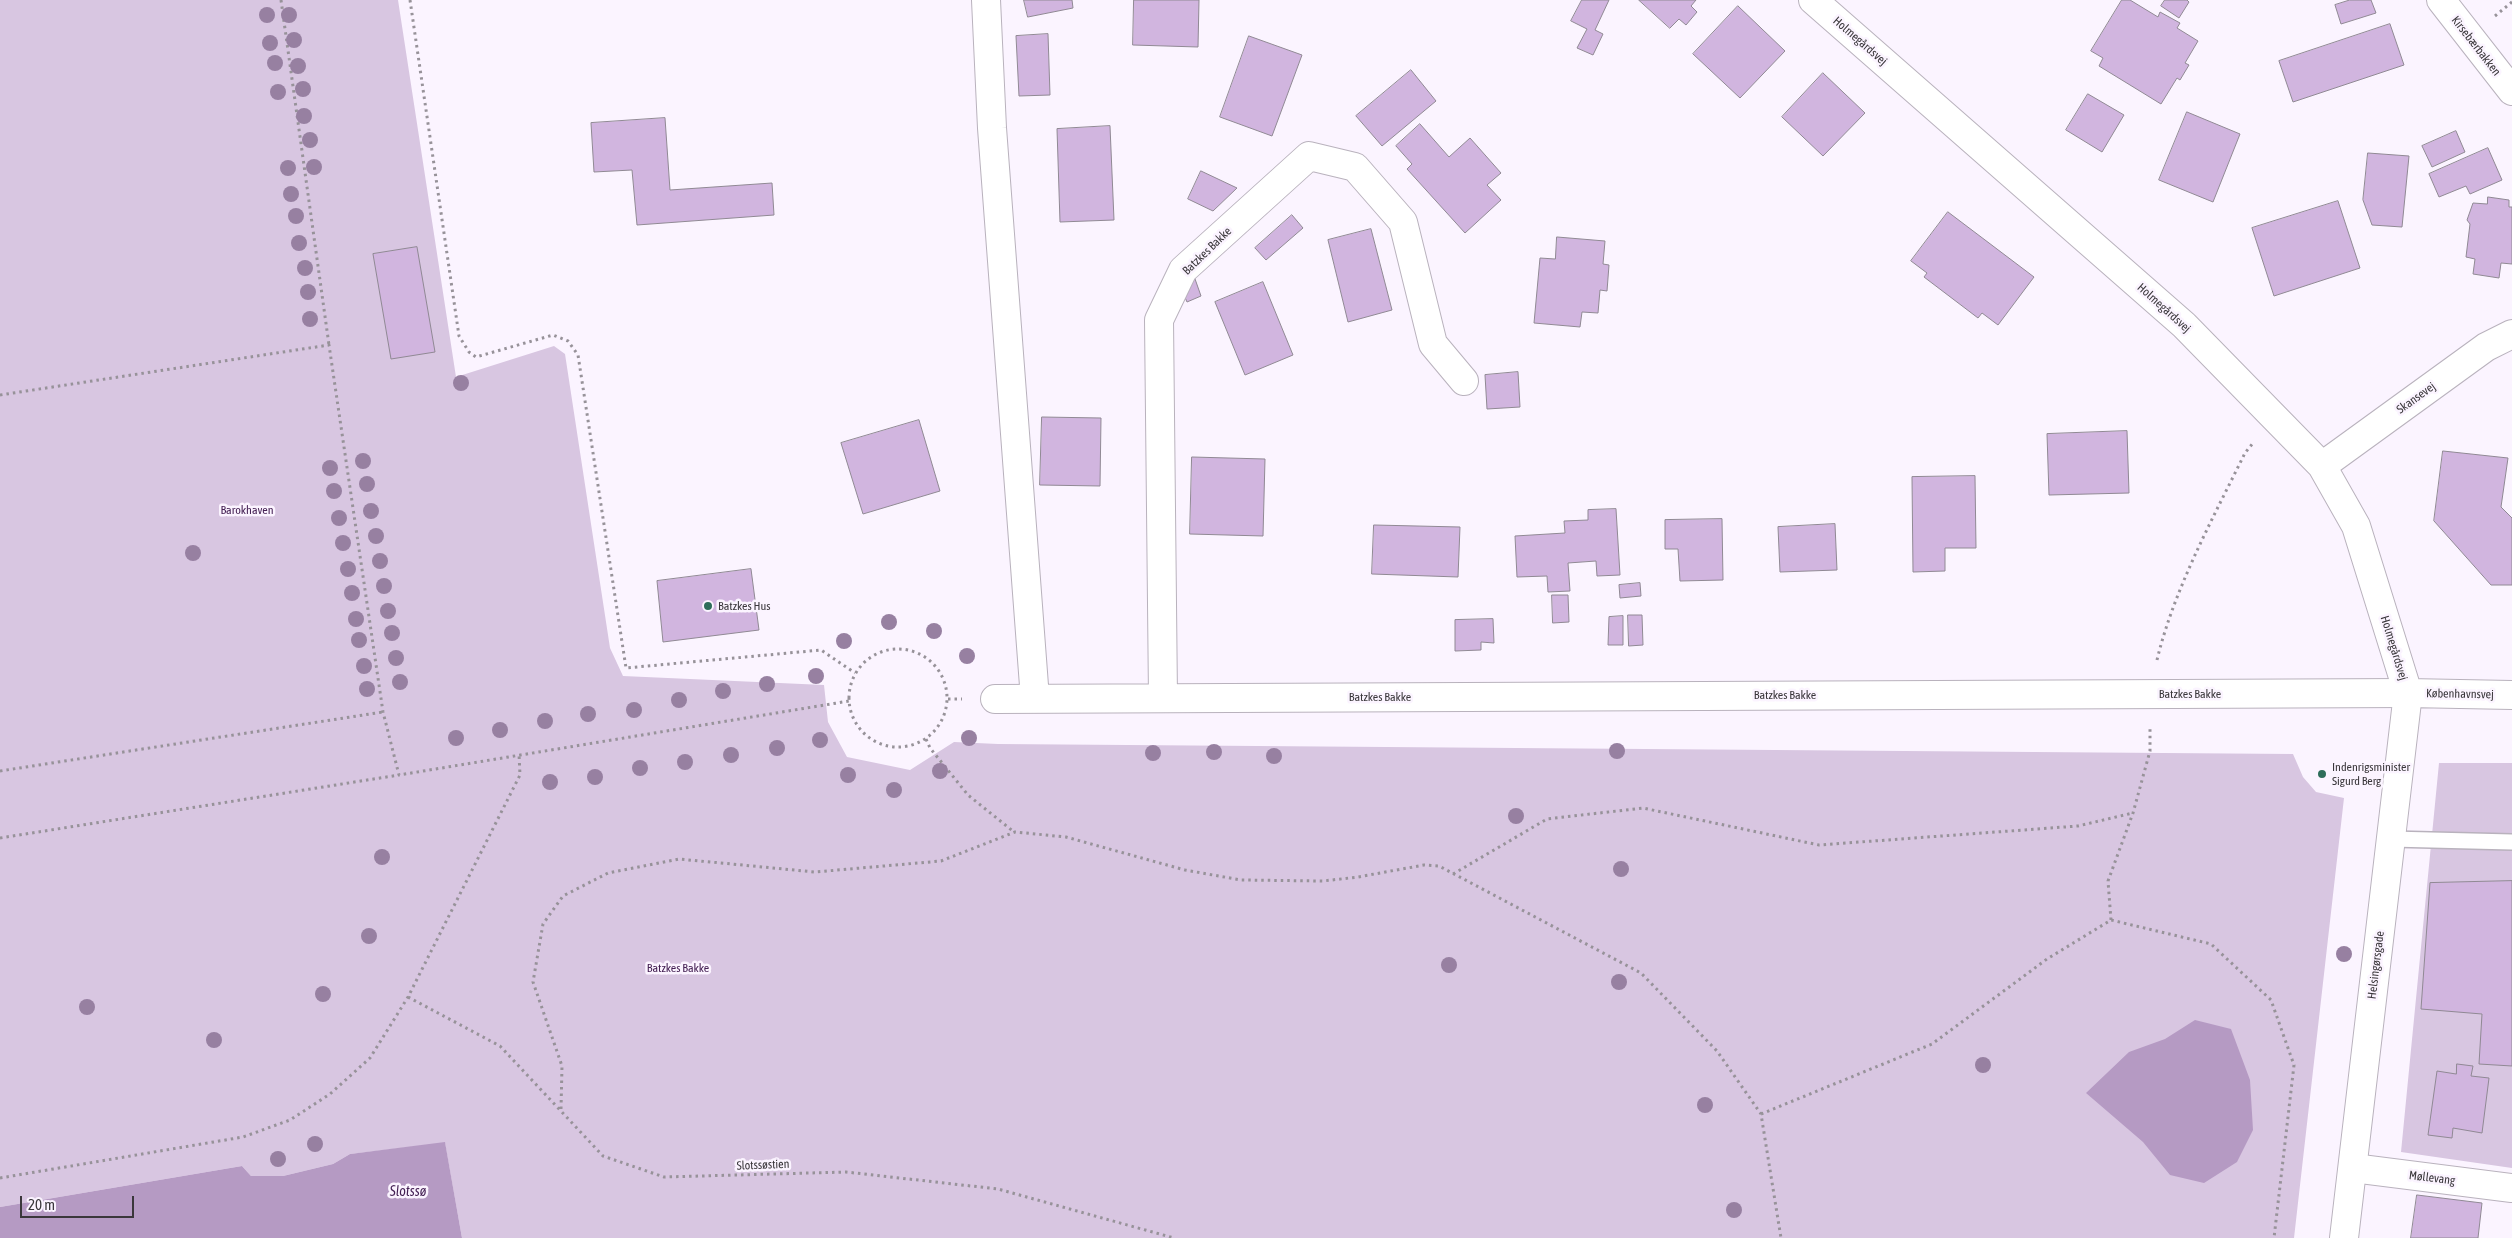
<!DOCTYPE html>
<html>
<head>
<meta charset="utf-8">
<style>
  body { margin:0 }
  #map { position:relative; width:2512px; height:1238px; overflow:hidden; background:#fbf4ff; font-family:"Asap Condensed",sans-serif }
  canvas { display:block }
  .scale { position:absolute; left:20px; top:1196px; width:114px; height:22px; box-sizing:border-box; border:2px solid #3a373b; border-top:0; padding-left:6px; font-size:15px; line-height:18px; white-space:nowrap; color:#3a373b; -webkit-text-stroke:4px #fbf4ff; paint-order:stroke }
</style>
</head>
<body>
<div id="map">
<canvas width="2512" height="1238"></canvas>
<div class="scale">20 m</div>
</div>
<script>
const ctx = document.querySelector('canvas').getContext('2d');
ctx.lineJoin = 'round';
function paint(path, color) { ctx.fillStyle = color; ctx.fill(path, 'evenodd'); }
function stroke(path, color, width, dash) { ctx.strokeStyle = color; ctx.lineWidth = width; ctx.lineCap = dash ? 'butt' : 'round'; ctx.setLineDash(dash || []); ctx.stroke(path); }
function drawText(font, color, halo, rows, align = 'center') {
  ctx.font = font + ' "Asap Condensed",sans-serif'; ctx.lineWidth = 5; ctx.setLineDash([]); ctx.textBaseline = 'middle'; ctx.strokeStyle = halo; ctx.fillStyle = color; for (const [text, x, y, turn = 0] of rows) {
    ctx.save(); ctx.translate(x, y); ctx.rotate((+turn || 0) * Math.PI / 180); ctx.textAlign = isNaN(turn) ? turn : align; if (halo) ctx.strokeText(text, 0, 0); ctx.fillText(text, 0, 0); ctx.restore();
  }
}
const green = new Path2D(`
  M0 0H398L456 377 554 346 565 354 610 648 623 676 824 685 828 722 847 757 910 770 954 742 998 744 2293 754 2303 777 2316 792 2344 798 2294 1238H462L445 1143 350 1154 333 1164 283 1176H251L242 1166 0 1207Z
  M2439 763H2512V1168L2401 1152Z`);
const water = new Path2D(`
  M2195 1020 2231 1029 2250 1080 2253 1130 2237 1162 2204 1183 2170 1175 2143 1142 2086 1093 2129 1052 2165 1039Z
  M445 1142 462 1238H0V1207L242 1166 251 1176H283L333 1164 350 1154Z`);
const building = new Path2D(`
  M1024 0H1072L1073 8 1028 17Z
  M1134 0H1199L1198 47 1133 45Z
  M1582 0H1609L1595 30 1603 34 1593 55 1577 48 1587 29 1571 21Z
  M1639 0H1696L1691 6 1697 12 1686 25 1679 19 1670 28Z
  M2122 0H2130L2158 17 2160 12 2180 23 2177 28 2198 41 2185 63 2189 65 2180 80 2177 78 2161 104 2099 66 2103 58 2091 51Z
  M2165 0H2187L2189 2 2179 18 2161 6Z
  M2350 0H2371L2376 13 2341 24 2335 5Z
  M1738 6 1785 51 1740 98 1693 54Z
  M2390 24 2404 65 2293 102 2279 61Z
  M1048 34 1050 95 1019 96 1016 36Z
  M1249 36 1302 55 1272 136 1220 117Z
  M1411 70 1436 101 1382 146 1356 116Z
  M1823 73 1865 113 1823 156 1782 117Z
  M2088 94 2124 115 2102 152 2066 130Z
  M2187 112 2240 134 2213 202 2159 180Z
  M665 118 670 190 772 183 774 215 637 225 632 170 594 172 591 123Z
  M1420 124 1449 157 1470 138 1501 173 1487 185 1501 200 1465 233 1407 169 1412 164 1396 146Z
  M1110 126 1114 220 1060 222 1057 129Z
  M2456 131 2465 152 2432 167 2422 146Z
  M2488 148 2502 180 2470 194 2466 186 2439 197 2429 174Z
  M2368 153 2409 156 2402 227 2372 225 2363 200Z
  M1201 171 1237 188 1213 211 1188 199Z
  M2488 197 2509 200V207H2512V264L2501 263 2499 278 2473 274 2475 259 2466 257 2470 224 2467 220 2473 203 2487 204Z
  M2338 201 2360 268 2274 296 2252 228Z
  M1948 212 2034 277 1998 325 1982 313 1978 318 1924 277 1927 273 1911 261Z
  M1292 215 1303 228 1266 260 1255 248Z
  M1371 229 1392 310 1348 322 1328 240Z
  M1557 237 1605 241 1603 264 1609 265 1607 291 1600 290 1598 313 1582 312 1580 327 1534 323 1540 258 1555 259Z
  M417 247 435 352 391 359 373 254Z
  M1194 276 1201 296 1187 302 1181 288Z
  M1263 282 1293 355 1245 375 1215 302Z
  M1518 372 1520 407 1487 409 1485 375Z
  M1042 417 1101 418 1100 486 1040 485Z
  M919 420 940 491 863 514 841 443Z
  M2127 431 2129 493 2049 495 2047 434Z
  M2443 451 2508 458 2501 507 2512 518V585H2491L2434 521Z
  M1192 457 1265 459 1263 536 1190 534Z
  M1975 476 1976 548H1945V571L1913 572 1912 477Z
  M1616 509 1620 575 1597 576 1596 561 1568 563 1570 591 1548 592 1547 576 1517 577 1515 536 1565 533 1564 521 1588 520V510Z
  M1722 519 1723 580 1680 581 1678 549H1665V520Z
  M1835 524 1837 570 1780 572 1778 527Z
  M1374 525 1460 527 1458 577 1372 574Z
  M751 569 759 630 663 642 657 581Z
  M1640 583 1641 596 1620 598 1619 585Z
  M1552 595H1568L1569 622 1553 623Z
  M1628 615H1642L1643 645 1629 646Z
  M1623 616V645H1608L1609 617Z
  M1493 619 1494 643 1481 642V650L1455 651V620Z
  M2512 881V1066L2479 1064 2482 1014 2421 1009 2430 883Z
  M2457 1064 2473 1066 2471 1076 2489 1078 2482 1133 2453 1128 2452 1138 2428 1135 2437 1071 2456 1074Z
  M2417 1195 2482 1203 2478 1238H2411Z`);
const path = new Path2D(`
  M281 0 329 345
  M410 0 459 336 469 352 476 357 553 335 568 341 578 355 626 668 821 650 855 673
  M2495 16 2512 2
  M0 395 329 345 383 712 399 775 849 701
  M849 698a49 49 0 1 1 98 0a49 49 0 1 1-98 0Z
  M2157 660C2174 589 2213 518 2245 453L2253 443
  M948 699H962
  M926 739 930 748 968 795 1014 832
  M0 771 383 712
  M0 838 399 775
  M1453 874 1547 819 1643 808 1819 845 2078 826 2133 813
  M2111 920 2108 881 2133 813 2150 751V728
  M408 997 500 1046 603 1156 664 1177 846 1172 998 1189 1174 1238
  M561 1109 562 1066 533 982 543 924 563 896 608 873 679 859 815 872 941 861 1015 832 1066 837 1185 870 1241 880 1323 881 1358 877 1424 865 1439 866 1641 973 1717 1051 1761 1114 1781 1238
  M1761 1114 1932 1044 2047 959 2111 920 2211 944 2271 1000 2294 1065 2274 1238
  M0 1178 243 1137 290 1120 330 1094 370 1058 408 997 520 775 519 754`);
const lane = new Path2D(`
  M2391 839 2512 842`);
const street = new Path2D(`
  M986 0 992 128 1035 699
  M2441 0 2512 91
  M1163 698 1159 320 1183 270 1309 156 1355 167 1403 222 1433 344 1464 381
  M995 699 2408 693
  M2353 1168 2512 1188`);
const secondary = new Path2D(`
  M1813 0 2184 325 2322 466 2356 526 2408 693 2344 1238
  M2322 466 2486 347 2512 334
  M2408 693 2512 695`);
const trees = [
  [267,15],
  [289,15],
  [294,40],
  [270,43],
  [275,63],
  [298,66],
  [303,89],
  [278,92],
  [304,116],
  [310,140],
  [314,167],
  [288,168],
  [291,194],
  [296,216],
  [299,243],
  [305,268],
  [308,292],
  [310,319],
  [461,383],
  [363,461],
  [330,468],
  [367,484],
  [334,491],
  [371,511],
  [339,518],
  [376,536],
  [343,543],
  [193,553],
  [380,561],
  [348,569],
  [384,586],
  [352,593],
  [388,611],
  [356,619],
  [889,622],
  [934,631],
  [392,633],
  [359,640],
  [844,641],
  [967,656],
  [396,658],
  [364,666],
  [816,676],
  [400,682],
  [767,684],
  [367,689],
  [723,691],
  [679,700],
  [634,710],
  [588,714],
  [545,721],
  [500,730],
  [456,738],
  [969,738],
  [820,740],
  [777,748],
  [1617,751],
  [1214,752],
  [1153,753],
  [731,755],
  [1274,756],
  [685,762],
  [640,768],
  [940,771],
  [848,775],
  [595,777],
  [550,782],
  [894,790],
  [1516,816],
  [382,857],
  [1621,869],
  [369,936],
  [2344,954],
  [1449,965],
  [1619,982],
  [323,994],
  [87,1007],
  [214,1040],
  [1983,1065],
  [1705,1105],
  [315,1144],
  [278,1159],
  [1734,1210]
];
const markers = [
  [708,606,5,"#2e6d5a"],
  [2322,774,5,"#2e6d5a"]
];
const streetNames = [
  ["Holmegårdsvej",1860,41,41],
  ["Kirsebærbakken",2476,46,52],
  ["Batzkes Bakke",1207,251,-44],
  ["Holmegårdsvej",2164,308,42],
  ["Skansevej",2416,398,-36],
  ["Holmegårdsvej",2394,648,73],
  ["Batzkes Bakke",2190,694],
  ["Københavnsvej",2460,694,1],
  ["Batzkes Bakke",1785,695],
  ["Batzkes Bakke",1380,697],
  ["Helsingørsgade",2376,965,-83],
  ["Slotssøstien",763,1165,-2],
  ["Møllevang",2432,1178,7]
];
const parkNames = [
  ["Barokhaven",247,510],
  ["Batzkes Bakke",678,968]
];
const poiNames = [
  ["Batzkes Hus",718,606],
  ["Indenrigsminister",2332,767],
  ["Sigurd Berg",2332,781]
];
const waterNames = [
  ["Slotssø",408,1192]
];
paint(green, '#d8c6e1');
paint(water, '#b59ac3');
paint(building, '#d1b5df');
stroke(building, '#908994', 1);
stroke(lane, '#b9b2bd', 18);
stroke(street, '#b9b2bd', 30);
stroke(secondary, '#b9b2bd', 30);
stroke(path, '#979299', 3, [2.5, 4]);
stroke(lane, '#fff', 15);
stroke(street, '#fff', 28);
stroke(secondary, '#fff', 28);
ctx.fillStyle = '#9780a1';
for (const [x, y] of trees) { ctx.beginPath(); ctx.arc(x, y, 8, 0, 2 * Math.PI); ctx.fill(); }
for (const [x, y, r, color] of markers) { const dot = new Path2D(); dot.arc(x, y, r, 0, 2 * Math.PI); ctx.fillStyle = color; ctx.fill(dot); stroke(dot, '#fbf4ff', 2); }
drawText('12px', '#3a373b', '#fbf4ff', streetNames);
drawText('12px', '#452154', '#fbf4ff', parkNames);
drawText('12px', '#3a373b', '#fbf4ff', poiNames, 'left');
drawText('italic 14px', '#431f53', '#fbf4ff', waterNames);
</script>
</body>
</html>
